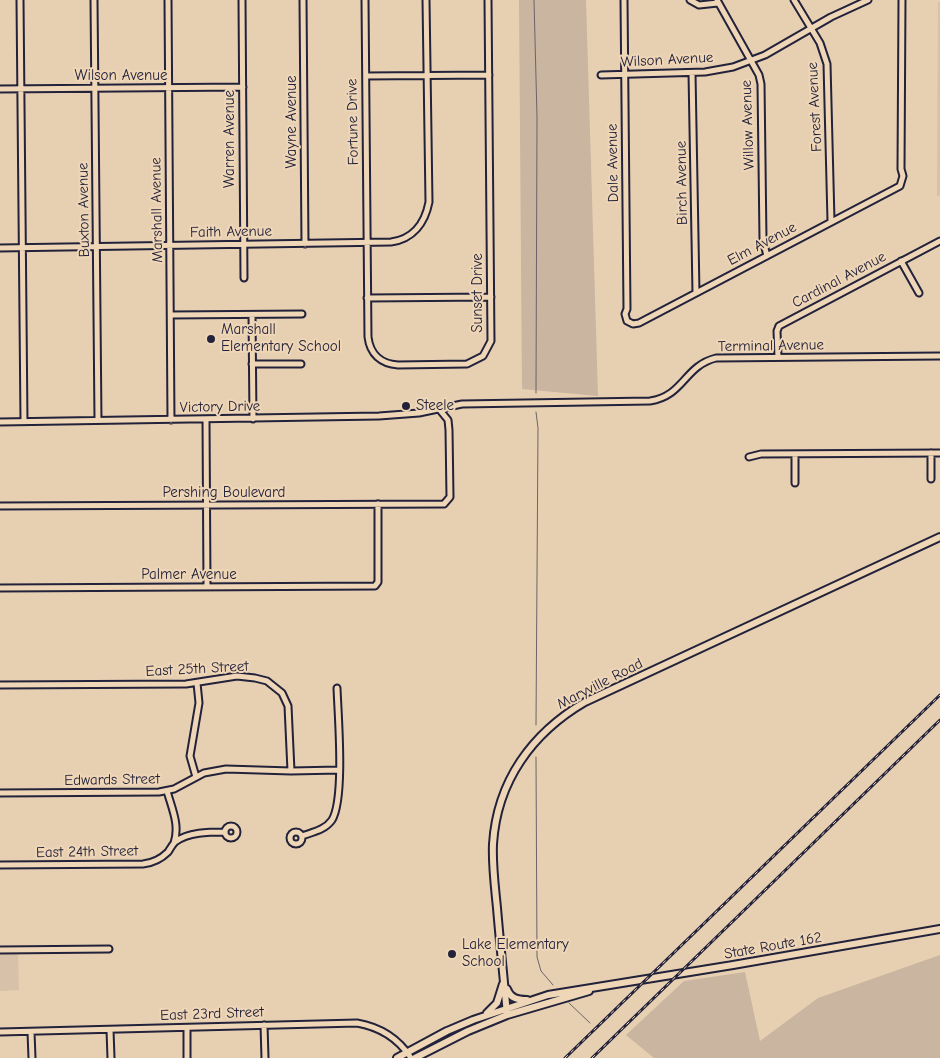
<!DOCTYPE html>
<html>
<head>
<meta charset="utf-8">
<style>
  body { margin:0 }
  canvas { display:block; background:#e7cfb2 }
</style>
</head>
<body>
<canvas width="940" height="1058"></canvas>
<script>
const ctx = document.querySelector('canvas').getContext('2d');
ctx.lineJoin = 'round';
function paint(path, color) { ctx.fillStyle = color; ctx.fill(path, 'evenodd'); }
function stroke(path, color, width, dash) { ctx.strokeStyle = color; ctx.lineWidth = width; ctx.lineCap = dash ? 'butt' : 'round'; ctx.setLineDash(dash || []); ctx.stroke(path); }
function drawText(font, color, halo, rows, align = 'center') {
  ctx.font = font + ' "Comic Neue",sans-serif'; ctx.lineWidth = 4; ctx.setLineDash([]); ctx.textBaseline = 'middle'; ctx.strokeStyle = halo; ctx.fillStyle = color; for (const [text, x, y, turn = 0] of rows) {
    ctx.save(); ctx.translate(x, y); ctx.rotate((+turn || 0) * Math.PI / 180); ctx.textAlign = isNaN(turn) ? turn : align; if (halo) ctx.strokeText(text, 0, 0); ctx.fillText(text, 0, 0); ctx.restore();
  }
}
const built = new Path2D(`
  M938 2H940V196H937Z
  M0 954H18L19 990 0 991Z`);
const green = new Path2D(`
  M519 0H586L598 396 522 389Z
  M940 955V1058H654L626 1035 684 981 745 972 760 1041 818 998Z`);
const stream = new Path2D(`
  M534 0 537 117 536 393
  M536 725 538 428 536 412
  M536 757 537 957 541 971 553 985
  M569 1003 590 1023`);
const minor = new Path2D(`
  M20 0 24 421
  M94 0 98 420
  M168 0 171 420
  M242 0 244 278
  M303 0 305 244
  M365 0 368 337C370 354 381 364 398 365L467 364 483 356 491 341 488 0
  M624 0 627 309 625 314 627 321 633 324 639 323 900 186 903 176 901 169 902 0
  M690 0 699 5 718 3
  M717 0 759 75 761 84 763 240 767 256
  M794 0 820 43 827 64 831 221
  M692 73 696 293
  M601 75 705 72 733 67 765 55 831 17 868 0
  M366 76 489 75
  M0 89 243 87
  M0 248 391 242C413 239 425 223 429 202L426 0
  M901 261 919 293
  M367 298 491 297
  M171 315 302 314
  M252 315 253 419
  M778 357 777 331 779 326 940 241
  M252 364H301
  M206 419 207 587
  M0 422 379 416 419 413 462 404 650 401C684 396 684 366 716 358L940 356
  M931 453V479
  M795 454V483
  M749 457 761 454 940 453
  M0 506 444 504 450 497 449 430 448 420 439 409
  M0 588 375 586 378 582V504
  M0 685 186 684 237 676 255 678 267 681 282 693 288 706 291 771
  M196 777 190 756 199 703 197 683
  M167 791C172 809 180 825 174 843
  M0 793 159 792 174 789 204 773 226 769 291 771 339 770
  M225 832a6 6 0 1 1 12 0a6 6 0 1 1-12 0Z
  M290 838a6 6 0 1 1 12 0a6 6 0 1 1-12 0Z
  M302 836C313 832 325 830 332 820 345 798 338 716 337 688
  M0 865 143 864C152 863 161 859 168 852 170 849 172 845 175 842 188 832 209 832 225 832
  M0 950 109 949
  M264 1025 265 1058
  M187 1028V1058
  M110 1030 111 1058
  M0 1032 357 1023C380 1027 398 1038 411 1058
  M31 1032 32 1058`);
const major = new Path2D(`
  M507 989C510 998 517 1000 527 1000
  M487 1013 497 1003 503 984
  M507 1015C504 980 500 944 497 908 495 887 492 865 493 844 497 781 532 733 585 702L940 537
  M397 1058 447 1031 473 1020 548 995 733 965 940 929
  M415 1058 468 1031 507 1015 589 991`);
const rail = new Path2D(`
  M565 1058 940 695
  M592 1058 940 720`);
const markers = [
  [211,339,5,"#22223b"],
  [406,406,5,"#22223b"],
  [452,954,5,"#22223b"]
];
const streetNames = [
  ["Wilson Avenue",667,60,-3],
  ["Wilson Avenue",121,76],
  ["Forest Avenue",815,107,-93],
  ["Wayne Avenue",292,122,-90],
  ["Fortune Drive",353,122,-91],
  ["Willow Avenue",748,125,-92],
  ["Warren Avenue",230,139,-90],
  ["Dale Avenue",613,163,-91],
  ["Birch Avenue",682,183,-91],
  ["Buxton Avenue",84,210,-91],
  ["Marshall Avenue",157,210,-91],
  ["Faith Avenue",231,232,-1],
  ["Elm Avenue",762,244,-28],
  ["Cardinal Avenue",839,280,-28],
  ["Sunset Drive",478,293,-90],
  ["Terminal Avenue",771,346,-1],
  ["Victory Drive",220,407,-1],
  ["Pershing Boulevard",224,493],
  ["Palmer Avenue",189,575],
  ["East 25th Street",197,669,-3],
  ["Maryville Road",600,684,-27],
  ["Edwards Street",112,780,-1],
  ["East 24th Street",87,852,-1],
  ["State Route 162",773,946,-10],
  ["East 23rd Street",212,1014,-2]
];
const poiNames = [
  ["Marshall",221,330],
  ["Elementary School",221,347],
  ["Steele",416,406],
  ["Lake Elementary",462,945],
  ["School",462,962]
];
paint(built, '#d7c1a8');
paint(green, '#c9b5a0');
stroke(stream, '#6c6368', 1);
stroke(minor, '#22223b', 9);
stroke(major, '#22223b', 10);
stroke(minor, '#efd6b7', 5);
stroke(major, '#efd6b7', 6);
stroke(rail, '#22223b', 3);
stroke(rail, '#efd6b7', 1, [4]);
for (const [x, y, r, color] of markers) { const dot = new Path2D(); dot.arc(x, y, r, 0, 2 * Math.PI); ctx.fillStyle = color; ctx.fill(dot); stroke(dot, '#efd6b7', 2); }
drawText('15px', '#22223b', '#efd6b7', streetNames);
drawText('15px', '#22223b', '#efd6b7', poiNames, 'left');
</script>
</body>
</html>
